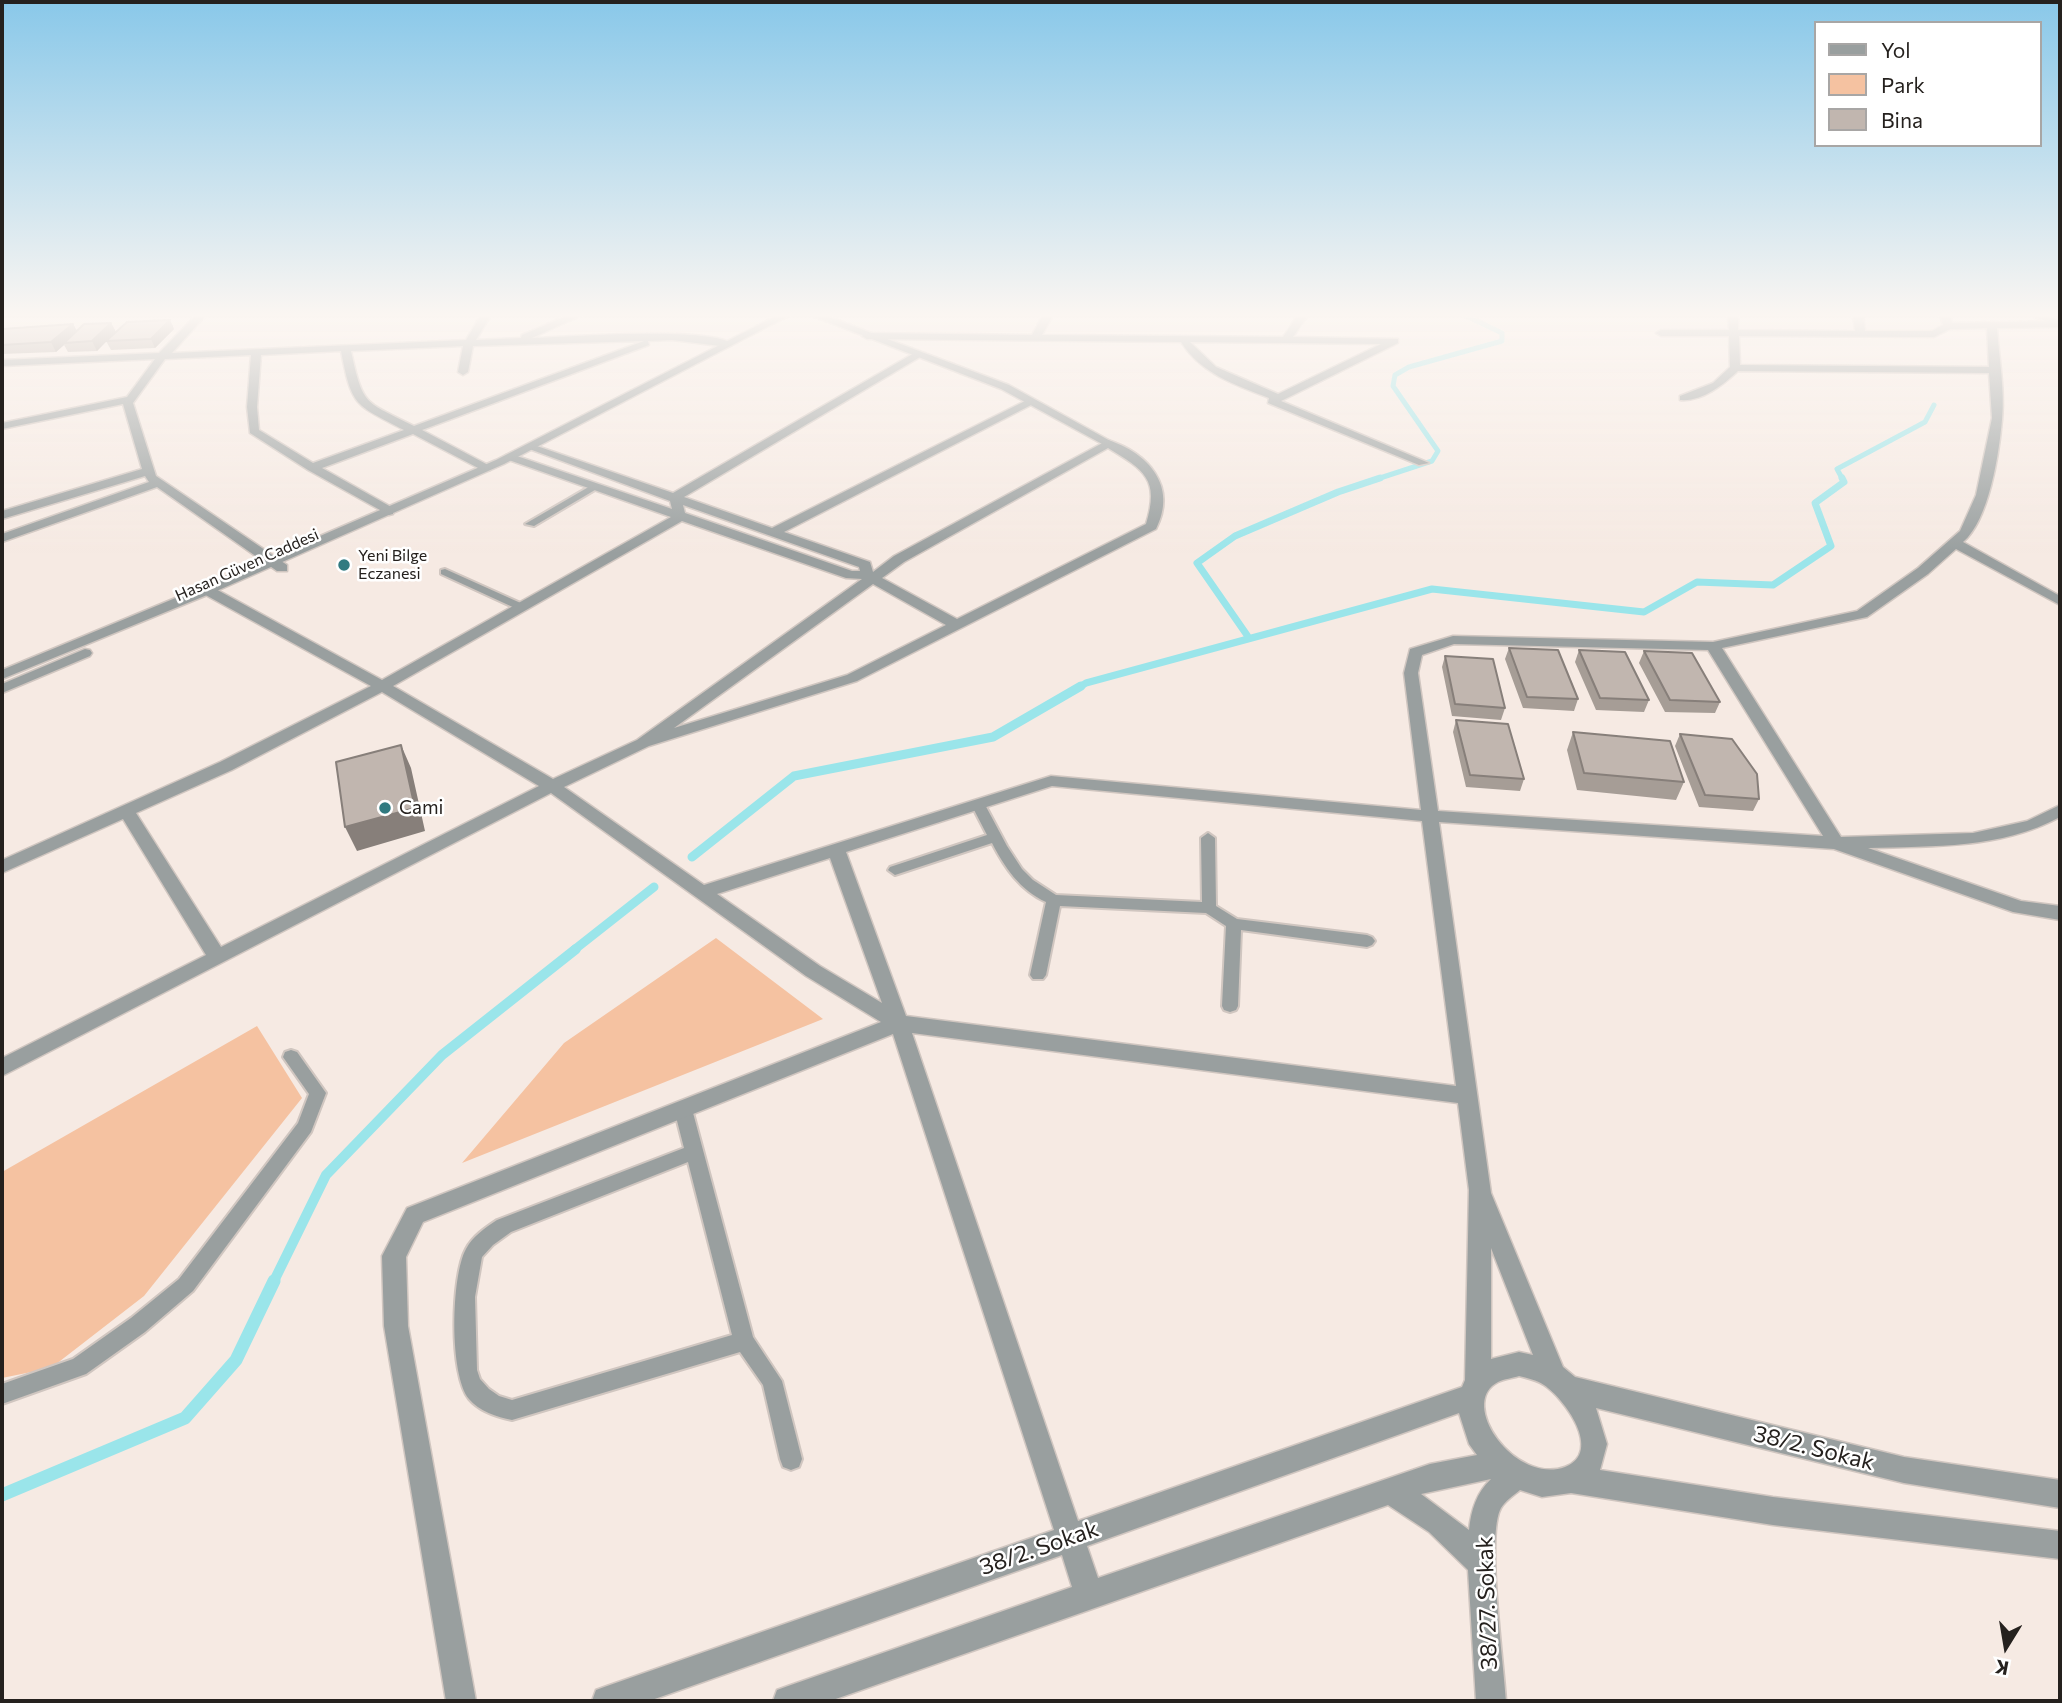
<!DOCTYPE html>
<html>
<head>
<meta charset="utf-8">
<style>
  body { margin:0 }
  #map { position:relative; width:2062px; height:1703px; overflow:hidden; background:#f6eae3; font-family:Commissioner,sans-serif }
  canvas { display:block }
  .frame { position:absolute; inset:0; border:4px solid #25211e; pointer-events:none }
  .legend { position:absolute; left:1814px; top:21px; width:228px; height:126px; box-sizing:border-box; background:#fff; border:2px solid #a8a6a5; margin:0; padding:9px 12px; list-style:none; font-size:21px; color:#25211e }
  .legend li { display:flex; align-items:center; gap:14px; height:35px }
  .legend b { width:35px; border:2px solid #a8a6a5 }
  .north { position:absolute; left:1971px; top:1612px; width:70px; height:70px; -webkit-text-stroke:5px #fff; paint-order:stroke; rotate:191deg; font-size:19px; font-weight:700; line-height:28px; text-align:center; color:#25211e }
  .north::after { content:''; display:block; margin:auto; width:24px; height:32px; background:#25211e; clip-path:polygon(50% 0,100% 100%,50% 72%,0 100%) }
</style>
</head>
<body>
<div id="map">
<canvas width="2062" height="1703"></canvas>
<div class="frame"></div>
<ul class="legend">
<li><b style="height:9px;background:#999f9f"></b>Yol</li>
<li><b style="height:19px;background:#f5c2a1"></b>Park</li>
<li><b style="height:19px;background:#c1b6af"></b>Bina</li>
</ul>
<div class="north">K</div>
</div>
<script>
const ctx = document.querySelector('canvas').getContext('2d');
ctx.lineJoin = 'round';
function paint(path, color) { ctx.fillStyle = color; ctx.fill(path, 'evenodd'); }
function stroke(path, color, width, dash) { ctx.strokeStyle = color; ctx.lineWidth = width; ctx.lineCap = dash ? 'butt' : 'round'; ctx.setLineDash(dash || []); ctx.stroke(path); }
function drawText(font, color, halo, rows, align = 'center') {
  ctx.font = font + ' Commissioner,sans-serif'; ctx.lineWidth = 5; ctx.setLineDash([]); ctx.textBaseline = 'middle'; ctx.strokeStyle = halo; ctx.fillStyle = color; for (const [text, x, y, turn = 0] of rows) {
    ctx.save(); ctx.translate(x, y); ctx.rotate((+turn || 0) * Math.PI / 180); ctx.textAlign = isNaN(turn) ? turn : align; if (halo) ctx.strokeText(text, 0, 0); ctx.fillText(text, 0, 0); ctx.restore();
  }
}
const green = new Path2D(`
  M716 938 823 1019 462 1163 564 1043Z
  M257 1026 302 1098 144 1296 51 1368 2 1378V1172Z`);
const streamFar4 = new Path2D(`
  M1374 480 1432 461 1438 451 1393 386 1395 375 1409 367 1502 341V333L1464 315
  M1843 480 1837 469 1925 422 1934 405`);
const streamFar3 = new Path2D(`
  M1249 638 1197 563 1235 536 1338 492 1380 478
  M1078 688 1086 683 1432 589 1644 612 1697 582 1773 585 1831 546 1815 503 1844 482 1842 478`);
const streamFar2 = new Path2D(`
  M692 857 794 776 993 737 1081 686
  M574 950 654 887`);
const streamFar1 = new Path2D(`
  M273 1283 326 1175 442 1055 576 949`);
const stream = new Path2D(`
  M2 1495 185 1418 236 1360 274 1281`);
const service = new Path2D(`
  M592 485 600 487 534 526 525 524Z
  M445 569 525 605 527 607 521 610 517 609 441 574V570Z
  M978 800 983 801 1007 846 1022 869 1033 880 1056 895 1202 902 1201 838 1208 833 1215 838 1216 906 1237 919 1367 935 1372 937 1375 941 1372 945 1367 947 1241 930 1238 1006 1236 1010 1230 1012 1224 1010 1222 1006 1226 926 1206 913 1060 906 1046 975 1043 979H1033L1030 975 1046 902C1020 890 1005 868 992 843L895 875 888 870 890 867 987 835 971 804Z
  M291 1050 297 1052 326 1093 311 1132 193 1291 145 1332 86 1374 2 1404V1384L73 1359 131 1318 179 1279 298 1123 309 1094 283 1057 285 1052Z
  M683 1102 689 1104 692 1109 753 1337 782 1381 802 1459 799 1467 791 1470 783 1467 780 1459 763 1385 740 1352 512 1420C497 1417 479 1411 469 1399 449 1375 451 1276 466 1249 473 1236 485 1228 497 1220L684 1148 674 1109 677 1104ZM688 1162 732 1335 512 1400 499 1396 489 1389 480 1379 477 1370 475 1297 482 1257 493 1245 511 1232Z`);
const minor = new Path2D(`
  M196 315H206L172 353 466 340 481 315H491L476 340 521 338 522 335 569 315H582L532 338C571 337 706 326 733 344L728 347 672 340 648 341 649 345 422 430 490 466V470H482L413 434 322 468 393 508V514L389 515 308 470 250 433 247 407 251 355 165 359 133 403 156 476 287 565V571H277L157 487 2 542V534L149 482 145 476 2 519V511L142 469 123 404 2 429V423L127 397 155 359 2 366V360L159 353ZM644 341 414 426C365 401 363 407 351 351L463 346 458 372 463 375 468 372 473 346ZM341 351C352 408 355 404 404 430L313 463 259 430 257 407 261 355Z
  M1043 315H1053L1042 335 1283 337 1298 315H1308L1293 337 1398 339V343L1281 401 1429 463 1419 465 1268 403 1269 398C1236 385 1201 374 1181 342L867 339 862 336 867 333 1032 335ZM1190 342 1381 344 1278 394 1216 367Z
  M1728 315H1738V330L1855 331 1853 315H1863L1865 331H1932L1943 325 1940 315H1950L1952 323 2060 321V327L1997 328C1999 358 2005 390 2002 420 1999 454 1989 520 1963 542L2060 596V605L1956 549 1928 574 1867 617 1722 648 1841 837 1973 833 2027 821 2060 805V817C2001 849 1934 846 1868 848L2021 901 2060 906V920L2013 912 1834 849 1439 822 1491 1193 1563 1367 1575 1377 1904 1457 2060 1480V1508L1904 1483 1596 1408 1607 1444 1600 1470 1773 1497 2060 1531V1559L1773 1525 1571 1493 1542 1497 1520 1490C1514 1495 1505 1501 1501 1508 1486 1534 1504 1665 1506 1701H1476L1468 1570 1429 1532 1388 1505 830 1701H773L777 1690 788 1686 1072 1587 1062 1555 649 1701H592L596 1690 607 1686 1054 1530 893 1034 423 1222 406 1257 408 1326 476 1701H446L384 1326 382 1256 407 1208 881 1022 806 976 551 793 2 1076V1058L206 955 123 819 2 873V860L220 762 371 686 202 593V587H212L382 680 671 517 506 459V455H514L672 509 670 501 524 447 534 445 673 493 916 352 921 355 920 357 684 497 772 528 1031 398 1036 401 1035 403 784 532 870 562 873 572 894 556 1108 440C1148 453 1178 486 1156 529L857 681 649 746 564 787 704 885 1051 776 1421 810 1404 673 1410 649 1453 636 1713 642 1857 611 1918 568 1960 531 1976 495 1992 418 1989 373 1738 371C1723 385 1702 402 1680 400V396L1713 383 1730 367 1729 336H1661L1656 333 1661 330H1729ZM1987 328 1989 367 1740 365 1739 336 1934 337 1950 329ZM1108 448C1144 470 1160 479 1146 524L957 619 882 578 904 562ZM683 505 859 567 860 571H852L685 513ZM682 521 846 578 862 579 637 740 553 779 393 686ZM873 584 946 625 847 675 674 728ZM1454 644 1708 650 1823 836 1438 811 1418 673 1422 655ZM382 692 539 786 221 947 136 813 232 770ZM1052 786 1422 821 1456 1086 906 1016 846 852ZM830 858 882 1003 820 966 717 894ZM912 1033 1458 1103 1469 1190 1465 1380 1462 1387 1078 1521ZM1491 1248 1533 1355 1519 1352 1491 1359ZM1519 1376C1527 1378 1537 1380 1544 1385 1564 1398 1604 1452 1565 1467 1515 1485 1457 1403 1498 1382 1504 1379 1513 1378 1519 1376ZM1459 1413 1469 1444 1477 1455 1430 1464 1098 1578 1087 1546ZM1491 1479C1476 1493 1471 1511 1469 1530L1421 1494Z`);
const tertiary = new Path2D(`
  M778 315H790L504 464 212 593 2 679V670L202 587 496 460Z
  M810 315H824L1009 385 1114 443 1104 445 1001 389Z
  M2030 315H2044L2060 321V327Z
  M85 649 90 650 92 653 90 656 2 693V684Z`);
const wall = new Path2D(`
  M170 320 174 329 155 348 111 350 106 341 97 351 68 352 64 345 56 352 2 354V329L73 324 77 331 111 323 116 332Z
  M1509 648 1578 699 1574 711 1523 708 1505 659Z
  M1579 650 1649 700 1644 712 1596 710 1575 662Z
  M1644 651 1720 702 1715 713 1665 712 1639 663Z
  M1445 656 1505 708 1501 720 1452 716 1442 667Z
  M1456 720 1524 779 1520 791 1466 787 1453 732Z
  M1573 732 1684 782 1676 800 1577 790 1567 750Z
  M1680 734 1759 799 1753 811 1699 807 1675 746Z`);
const shadedWall = new Path2D(`
  M170 320 174 329 155 348 151 339Z
  M111 323 116 332 97 351 92 341Z
  M73 324 78 333 64 343V345L56 352 51 342Z
  M401 745 411 768 425 831 357 851 345 827Z`);
const building = new Path2D(`
  M170 320 151 339 106 341 127 322Z
  M111 323 92 341 64 343 84 324Z
  M73 324 51 342 2 345V329Z
  M1509 648 1558 650 1578 699 1527 697Z
  M1579 650 1625 652 1649 700 1600 698Z
  M1644 651 1692 653 1720 702 1670 700Z
  M1445 656 1493 659 1505 708 1455 704Z
  M1456 720 1508 724 1524 779 1470 775Z
  M1573 732 1670 741 1684 782 1584 773Z
  M1680 734 1732 739 1757 774 1759 799 1705 795Z
  M401 745 415 808 345 827 336 762Z`);
const markers = [
  [344,565,7,"#317a80"],
  [385,808,7,"#317a80"]
];
const farPoinames = [
  ["Yeni Bilge",358,556],
  ["Eczanesi",358,574]
];
const farStreetnames = [
  ["Hasan Güven Caddesi",247,565,-24]
];
const poiNames = [
  ["Cami",399,808]
];
const nearStreetnames = [
  ["38/2. Sokak",1814,1448,14],
  ["38/2. Sokak",1039,1548,-19],
  ["38/27. Sokak",1487,1603,-92]
];
paint(green, '#f5c2a1');
stroke(streamFar4, '#9ae5ea', 5);
stroke(streamFar3, '#9ae5ea', 7);
stroke(streamFar2, '#9ae5ea', 9);
stroke(streamFar1, '#9ae5ea', 10);
stroke(stream, '#9ae5ea', 13);
stroke(service, '#d0c6c0', 4);
stroke(minor, '#d0c6c0', 3);
stroke(tertiary, '#d0c6c0', 3);
paint(service, '#999f9f');
paint(minor, '#999f9f');
paint(tertiary, '#999f9f');
paint(wall, '#a69d96');
paint(shadedWall, '#877f7a');
paint(building, '#c1b6af');
stroke(building, '#877f7a', 2);
const sky = ctx.createLinearGradient(0, 0, 0, 553);
sky.addColorStop(0, '#89c8e9');
sky.addColorStop(0.57, '#fbf6f2');
sky.addColorStop(1, '#fbf6f200');
ctx.fillStyle = sky;
ctx.fillRect(0, 0, 2062, 553);
for (const [x, y, r, color] of markers) { const dot = new Path2D(); dot.arc(x, y, r, 0, 2 * Math.PI); ctx.fillStyle = color; ctx.fill(dot); stroke(dot, '#fff', 2.5); }
drawText('16px', '#25211e', '#fff', farPoinames, 'left');
drawText('16px', '#25211e', '#fff', farStreetnames);
drawText('19px', '#25211e', '#fff', poiNames, 'left');
drawText('23px', '#25211e', '#fff', nearStreetnames);
</script>
</body>
</html>
